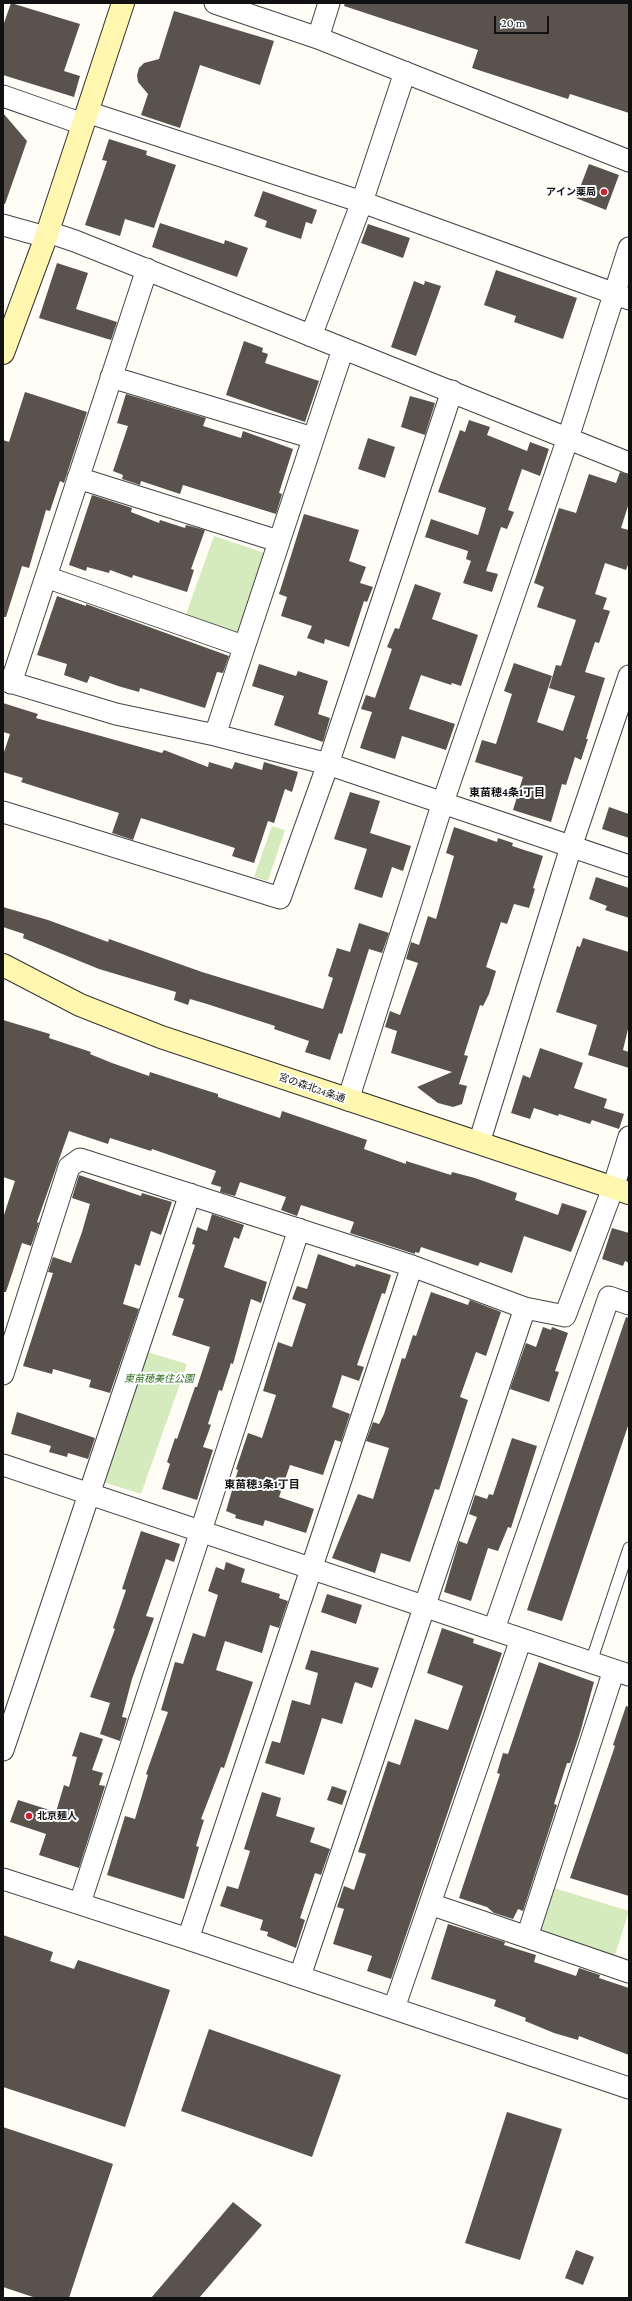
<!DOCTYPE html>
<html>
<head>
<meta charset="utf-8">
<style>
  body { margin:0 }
  #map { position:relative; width:632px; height:2301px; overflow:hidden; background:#fffdf5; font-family:"Crimson Pro",serif }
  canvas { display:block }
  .frame { position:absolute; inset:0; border:4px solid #111; pointer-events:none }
  .scale { position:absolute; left:494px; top:16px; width:55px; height:18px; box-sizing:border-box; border:2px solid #111; border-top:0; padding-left:5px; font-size:12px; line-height:14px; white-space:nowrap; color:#111; -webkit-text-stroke:3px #fff; paint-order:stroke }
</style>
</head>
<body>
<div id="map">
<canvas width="632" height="2301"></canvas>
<div class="frame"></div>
<div class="scale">20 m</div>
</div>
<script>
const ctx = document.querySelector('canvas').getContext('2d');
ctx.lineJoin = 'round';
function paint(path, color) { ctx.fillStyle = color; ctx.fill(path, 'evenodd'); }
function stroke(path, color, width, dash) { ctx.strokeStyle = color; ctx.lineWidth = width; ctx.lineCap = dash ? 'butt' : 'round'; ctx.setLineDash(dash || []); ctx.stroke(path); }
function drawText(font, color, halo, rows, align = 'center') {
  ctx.font = font + ' "Crimson Pro","Noto Sans JP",serif'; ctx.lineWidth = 4; ctx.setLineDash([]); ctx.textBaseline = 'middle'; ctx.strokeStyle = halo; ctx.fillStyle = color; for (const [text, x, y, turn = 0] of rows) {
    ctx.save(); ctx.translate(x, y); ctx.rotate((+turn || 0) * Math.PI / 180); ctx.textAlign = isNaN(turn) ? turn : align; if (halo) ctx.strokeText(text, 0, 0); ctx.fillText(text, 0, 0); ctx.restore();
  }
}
const green = new Path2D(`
  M214 536 265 553 236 635 185 617Z
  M272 826 285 830 268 881 254 877Z
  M147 1352 187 1364 141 1494 103 1482Z
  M554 1888 629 1911 614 1958 538 1933Z`);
const building = new Path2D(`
  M11 3 80 24 64 71 80 76 74 97 3 75V26Z
  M345 3H629V113L570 94 568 99 472 68 478 50 344 6Z
  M174 11 274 41 260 85 200 65 180 128 141 115 148 94 138 82 137 75 139 68 144 63 159 59Z
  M3 113 27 141 5 204H3Z
  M109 139 147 151 146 155 176 165 154 228 125 219 120 236 85 225 107 161 102 160Z
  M589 164 619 175 606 210 576 198Z
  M263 191 317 210 312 224 306 222 301 239 265 227 267 221 254 216Z
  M160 223 224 244 225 240 248 248 237 277 152 247Z
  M368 224 410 238 403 258 361 243Z
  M57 263 88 273 76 309 117 322 111 340 39 318Z
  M496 270 577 298 563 339 514 322 516 316 484 305Z
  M414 281 424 285 425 281 441 286 416 356 391 347Z
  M244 341 263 348 262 352 268 354 265 363 319 381 305 422 226 395Z
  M25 392 87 412 64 483 60 481 50 511 46 510 29 568 22 566 6 617H3V440L9 442Z
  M126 394 206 418 203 426 241 438 243 431 293 449 279 493 282 494 276 514 183 485 180 494 141 481 140 485 122 479 123 475 113 471 128 426 117 423Z
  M410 396 435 403 425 435 401 427Z
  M469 420 490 427 487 435 527 451 530 442 549 449 540 476 522 469 508 510 514 512 507 529 501 527 486 571 498 574 492 592 463 583 471 561 466 559 468 551 425 537 431 519 478 535 486 508 438 492 460 430 465 432Z
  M368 438 395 447 385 478 358 469Z
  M620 472 629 475V503L621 528 629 530V562L626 570 605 563 595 594 607 598 603 609 610 611 599 643 595 642 585 672 605 678 586 739H588L581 760 575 757 566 785 562 784 551 822 513 810 523 777 475 762 482 740 496 744 512 694 504 691 514 663 552 676 537 722 563 731 575 696 549 688 556 665 561 666 576 620 537 607 544 587 534 583 559 508 576 513 589 474 616 483Z
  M92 495 132 508 131 512 159 523 160 520 185 528 186 525 205 530 191 569 194 570 187 592 133 575 132 578 110 570 109 573 87 567 86 571 69 565Z
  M304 514 359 530 349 561 366 567 360 583 373 587 367 602 364 601 349 647 325 639 324 644 307 638 312 626 281 616 287 597 279 594Z
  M415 584 441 593 432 619 478 635 461 686 452 683 451 685 421 675 409 709 455 724 446 750 402 736 395 759 360 748 372 712 361 709 366 695 375 698 392 649 387 647 395 628 399 629Z
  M57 596 86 606V604L229 656 223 673 217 672 205 708 140 688 139 692 118 686 90 676 87 683 64 675 67 664 37 655Z
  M259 664 296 676 298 671 328 681 318 714 330 718 323 742 274 725 284 696 252 686Z
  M3 703 38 714 36 718 162 753 164 750 208 767 209 762 232 769 235 762 262 770 264 762 298 772 292 792 285 789 274 823 268 821 254 863 232 856 235 848 141 818 133 840 112 833 119 813 21 782 23 778 3 772V755L10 734 3 732Z
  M350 792 380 801 370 833 411 846 403 871 392 867 382 898 354 889 367 849 334 839Z
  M609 807 629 814V838L602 829Z
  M454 827 497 842 498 838 513 843 512 846 543 856 533 888 535 889 529 908 514 904 507 924 501 922 486 967 496 971 489 994 483 1006 480 1005 464 1055 468 1056 459 1084 467 1086 462 1104 453 1107 438 1103 417 1087 452 1072 391 1053 397 1031 385 1027 390 1011 400 1015 418 963 406 959 411 942 419 945 428 916 436 919 454 856 446 853Z
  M596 877 629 888V918L605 910 607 906 589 899Z
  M3 907 48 920 108 942 109 939 202 972 323 1009 333 978 328 976 337 948 350 952 359 923 389 933 382 953 369 949 342 1034 339 1033 330 1060 305 1052 309 1041 274 1029 275 1026 207 1004 190 999 188 1005 174 1000 176 992 99 969 23 938 24 934 3 927Z
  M583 938 629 952V1025L623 1050 629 1052V1068L588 1055 597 1025 556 1012 577 946 580 947Z
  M3 1020 50 1034 49 1038 91 1052 90 1054 112 1063 149 1076 150 1072 202 1089 218 1094V1097L280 1118 282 1111 367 1140 364 1149 406 1164V1161L451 1175 452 1172 475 1178 517 1193 515 1200 558 1215 562 1203 587 1211 571 1252 524 1236 512 1273 480 1262 478 1266 421 1247 419 1253 415 1252V1254L350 1233 354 1222 301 1205 297 1216 281 1210 286 1197 240 1182 235 1196 220 1192 221 1187 211 1184 216 1171 152 1149 151 1151 110 1138 108 1144 69 1131 37 1222 39 1223 31 1246 22 1243 6 1292H3V1218L15 1181 3 1177Z
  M540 1048 583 1063 574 1088 607 1099 604 1108 624 1114 619 1129 592 1120 590 1124 559 1114 558 1116 534 1108 530 1119 511 1113 523 1075 530 1078Z
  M79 1175 141 1196 142 1193 172 1202 161 1235 151 1231 140 1266 135 1264 123 1304 139 1309 110 1393 89 1387 91 1380 53 1369 52 1374 23 1366 53 1273 48 1272 53 1257 71 1263 82 1232 90 1204 72 1198Z
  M212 1214 244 1225 239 1239 234 1237 224 1267 267 1282 261 1303 251 1299 233 1364 231 1363 222 1391 219 1390 208 1424 211 1425 203 1447 213 1450 197 1500 162 1489 170 1464 167 1462 175 1438 177 1439 195 1387H197L210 1347 172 1335 184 1299 178 1297 195 1245 192 1244 197 1227 207 1231Z
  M612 1228 629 1233V1263L625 1261 623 1266 602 1259Z
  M318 1254 355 1267 356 1264 391 1275 385 1294 382 1293 357 1365 364 1367 359 1381 342 1375 332 1407 350 1414 341 1442 335 1440 323 1475 290 1465 279 1497 314 1509 306 1533 265 1520 263 1526 235 1518 236 1515 226 1511 238 1470 236 1469 248 1433 262 1438 276 1395 263 1391 278 1342 292 1347 306 1304 292 1299 297 1286 307 1289Z
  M431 1292 468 1305 470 1300 501 1312 486 1356 476 1352 460 1397 468 1400 439 1490 435 1489 410 1562 381 1553 375 1573 332 1558 358 1494 373 1499 389 1448 366 1441 373 1422 379 1424 384 1414 402 1358 405 1359 413 1335 416 1336Z
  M626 1317 629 1318V1423L562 1621 527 1610Z
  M543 1327 551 1330 552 1327 568 1333 555 1371 559 1372 549 1402 510 1389 526 1343 536 1347Z
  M17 1412 95 1438 88 1459 68 1453 67 1457 49 1452 51 1446 11 1434Z
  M512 1438 537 1446 511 1528 508 1527 498 1551 488 1548 471 1601 444 1592 459 1541 467 1544 477 1517 469 1514 475 1495 487 1499 489 1494 493 1495Z
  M141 1531 180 1544 174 1562 166 1559 146 1616 154 1618 132 1679 122 1717 127 1718 120 1741 100 1734 110 1703 90 1697 115 1629 113 1628 126 1590 122 1589Z
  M226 1562 245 1569 241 1582 280 1594 279 1598 288 1601 279 1628 270 1625 262 1653 225 1641 216 1670 253 1682 224 1768 221 1767 201 1819 204 1820 196 1846 199 1847 184 1899 107 1875 125 1816 135 1819 148 1775 146 1774 168 1712 161 1710 175 1662 183 1664 193 1633 205 1637 218 1595 208 1591 216 1567 224 1570Z
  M327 1594 362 1605 356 1624 321 1612Z
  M442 1628 474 1639 473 1643 502 1653 391 1979 367 1971 372 1956 333 1944 344 1909 337 1907 344 1886 354 1890 366 1854 358 1852 388 1761 400 1765 415 1719 448 1730 463 1686 427 1673Z
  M311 1650 379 1668 372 1688 355 1682 342 1724 322 1718 304 1775 265 1763 272 1741 280 1743 292 1700 310 1705 318 1673 305 1669Z
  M539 1662 594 1682 580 1733 570 1763H567L554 1804 557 1805 523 1911 518 1909 513 1919 494 1913 487 1907 459 1898 500 1774 497 1773 503 1753 508 1754Z
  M626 1706 629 1707V1896L570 1878 615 1746 613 1745Z
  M80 1732 103 1739 92 1770 103 1773 99 1785 105 1786 79 1868 39 1855 46 1834 10 1822 18 1800 56 1812 64 1785 69 1787 77 1757 72 1756Z
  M332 1786 347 1791 342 1805 327 1800Z
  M262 1792 281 1798 276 1816 315 1828 310 1842 330 1849 321 1875 315 1873 300 1918 305 1920 296 1948 267 1936 268 1932 260 1930 263 1920 220 1906 227 1886 238 1889 250 1851 244 1849Z
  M448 1924 505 1942 504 1945 536 1955 534 1962 576 1976 579 1968 600 1975 599 1978 629 1988V2055L579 2036 578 2040 554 2033 525 2021 526 2018 494 2006 496 2000 431 1979Z
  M3 1935 53 1952 50 1961 74 1969 78 1960 170 1990 125 2127 3 2087Z
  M209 2029 341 2075 312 2157 181 2111Z
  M507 2112 562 2129 520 2260 465 2243Z
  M3 2127 113 2164 69 2298H36L3 2287Z
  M233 2202 262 2225 199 2298H151Z
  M576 2250 594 2257 583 2285 565 2278Z`);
const lane = new Path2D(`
  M591 1662 629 1548`);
const street = new Path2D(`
  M215 3 318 38 629 161
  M318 38 329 3
  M3 96 83 124
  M87 112 362 202 629 299
  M3 225 46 237
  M48 232 75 241 629 463
  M311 336 362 202 405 72
  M111 377 313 438
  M78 478 278 541
  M46 577 243 646
  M3 680 116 714 215 735 328 764 629 866
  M11 683 147 269
  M215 735 343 349
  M3 812 280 898 328 764 452 391
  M348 1100 443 802 568 438 629 248
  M479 1143 571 847 629 676
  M3 1374 69 1167 80 1159 412 1266 525 1308 565 1316 613 1188 629 1137
  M3 1465 629 1675
  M494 1629 609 1297 629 1304
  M614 1670 527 1937 629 1972
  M3 1750 190 1194
  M3 1879 188 1939 629 2088
  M80 1903 299 1229
  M430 1904 527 1937
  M188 1939 412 1266
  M300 1976 525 1308
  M394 2008 521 1639`);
const secondary = new Path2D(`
  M3 353 46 237 123 3
  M3 965 80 1005 161 1037 629 1193`);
const markers = [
  [604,192,4,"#c4262e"],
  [29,1816,4,"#c4262e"]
];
const poiNames = [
  ["アイン薬局",596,192],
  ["北京麺人",37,1816,"left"]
];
const streetNames = [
  ["宮の森北24条通",312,1088,19]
];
const parkNames = [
  ["東苗穂美住公園",159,1379]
];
const neighbourhoodNames = [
  ["東苗穂4条1丁目",507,793],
  ["東苗穂3条1丁目",262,1485]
];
paint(green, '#d5ebbd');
paint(building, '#5a524d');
stroke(lane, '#444', 13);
stroke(street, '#444', 23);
stroke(secondary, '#333', 24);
stroke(lane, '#fff', 11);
stroke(street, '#fff', 21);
stroke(secondary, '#fff6b0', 22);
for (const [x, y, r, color] of markers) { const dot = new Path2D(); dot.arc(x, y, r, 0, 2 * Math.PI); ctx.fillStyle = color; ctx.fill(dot); stroke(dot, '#fff', 1.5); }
drawText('bold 10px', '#111', '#fff', poiNames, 'right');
drawText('10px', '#111', '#fff', streetNames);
drawText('italic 10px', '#2f6b1f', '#fff', parkNames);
drawText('bold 11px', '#111', '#fff', neighbourhoodNames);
</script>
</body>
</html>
